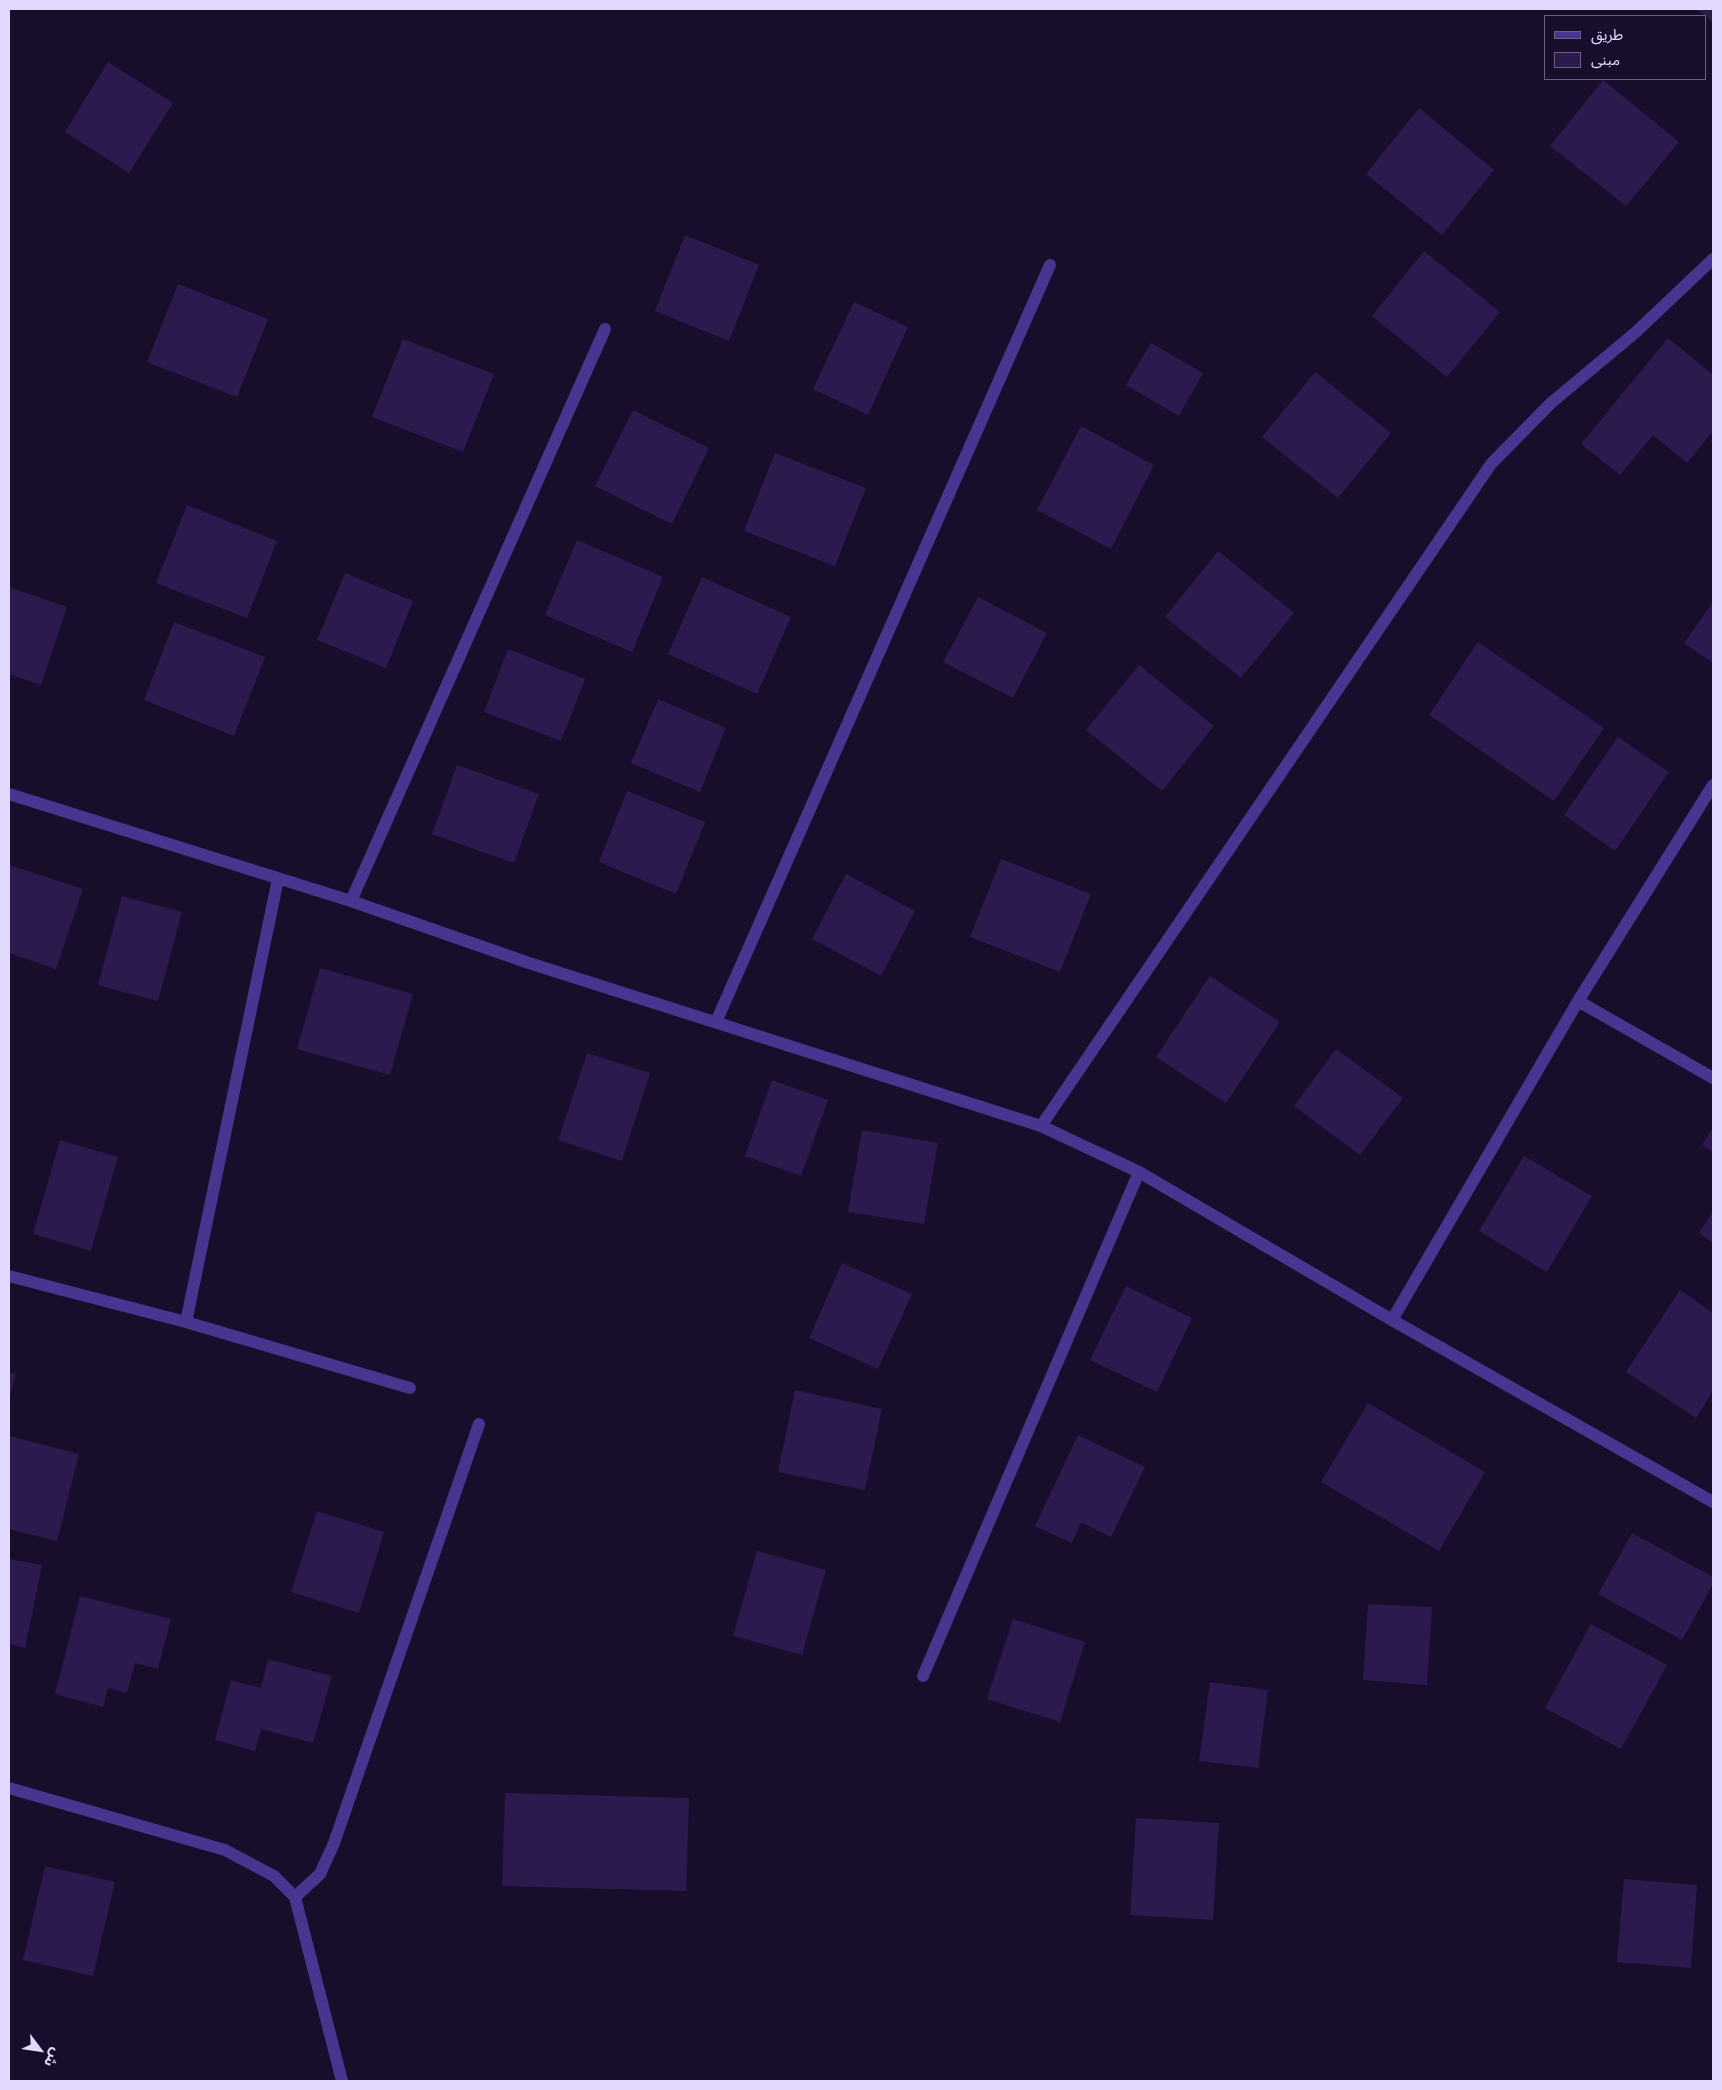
<!DOCTYPE html>
<html>
<head>
<meta charset="utf-8">
<style>
  body { margin:0 }
  #map { position:relative; width:1722px; height:2090px; overflow:hidden; background:#180e2c; font-family:"PT Sans Narrow","Noto Sans Arabic",sans-serif }
  canvas { display:block }
  .frame { position:absolute; inset:0; border:10px solid #e3d9ff; pointer-events:none }
  .legend { position:absolute; left:1544px; top:15px; width:162px; height:65px; box-sizing:border-box; background:#180e2c; border:1px solid #695f80; margin:0; padding:6px 9px; list-style:none; font-size:15px; color:#e3d9ff }
  .legend li { display:flex; align-items:center; gap:10px; height:25px }
  .legend b { width:25px; border:1px solid #695f80 }
  .north { position:absolute; left:15px; top:2025px; width:50px; height:50px; -webkit-text-stroke:4px #180e2c; paint-order:stroke; rotate:121deg; font-size:14px; font-weight:700; line-height:20px; text-align:center; color:#e3d9ff }
  .north::after { content:''; display:block; margin:auto; width:18px; height:22px; background:#e3d9ff; clip-path:polygon(50% 0,100% 100%,50% 72%,0 100%) }
</style>
</head>
<body>
<div id="map">
<canvas width="1722" height="2090"></canvas>
<div class="frame"></div>
<ul class="legend">
<li><b style="height:6px;background:#47358f"></b>طريق</li>
<li><b style="height:14px;background:#2c194e"></b>مبنى</li>
</ul>
<div class="north">ش</div>
</div>
<script>
const ctx = document.querySelector('canvas').getContext('2d');
ctx.lineJoin = 'round';
function paint(path, color) { ctx.fillStyle = color; ctx.fill(path, 'evenodd'); }
function stroke(path, color, width, dash) { ctx.strokeStyle = color; ctx.lineWidth = width; ctx.lineCap = dash ? 'butt' : 'round'; ctx.setLineDash(dash || []); ctx.stroke(path); }
const building = new Path2D(`
  M1695 9H1713V23L1706 16Z
  M108 62 173 103 129 173 65 132Z
  M1603 80 1679 142 1626 206 1550 146Z
  M1419 108 1494 170 1442 235 1366 174Z
  M685 235 759 265 729 341 655 311Z
  M1424 251 1500 312 1447 377 1372 316Z
  M178 284 268 319 237 397 147 362Z
  M854 302 908 327 868 415 813 389Z
  M1668 338 1713 375V431L1687 463 1653 435 1620 475 1581 444Z
  M403 339 494 374 463 452 372 417Z
  M1151 343 1203 373 1179 416 1126 385Z
  M1315 372 1391 433 1338 498 1262 437Z
  M633 410 709 448 672 524 595 486Z
  M1081 426 1154 465 1111 549 1037 510Z
  M775 453 866 488 835 566 744 531Z
  M187 505 277 541 247 618 156 583Z
  M577 540 663 577 632 652 545 615Z
  M1218 551 1294 613 1241 678 1165 617Z
  M345 573 413 601 386 668 317 640Z
  M702 577 791 617 757 694 668 654Z
  M9 587 67 607 41 685 9 674Z
  M978 597 1047 633 1013 698 943 662Z
  M1713 602V663L1684 643Z
  M174 622 265 657 234 736 144 700Z
  M1478 642 1604 728 1554 801 1429 715Z
  M508 649 585 679 561 741 484 712Z
  M1139 665 1214 726 1162 791 1086 730Z
  M658 699 726 728 700 792 631 763Z
  M1618 737 1669 772 1615 851 1564 815Z
  M457 765 539 794 514 863 432 834Z
  M627 791 705 822 676 894 599 862Z
  M1001 859 1091 894 1060 972 970 937Z
  M9 865 83 889 56 969 9 953Z
  M846 874 915 911 881 976 812 939Z
  M122 896 182 912 158 1001 98 985Z
  M320 968 413 994 390 1075 297 1049Z
  M1210 976 1280 1022 1226 1103 1156 1057Z
  M1336 1049 1403 1098 1360 1155 1294 1106Z
  M587 1053 650 1073 622 1161 558 1140Z
  M772 1080 828 1100 801 1176 745 1156Z
  M1713 1127V1152L1702 1145Z
  M862 1130 938 1143 924 1224 848 1212Z
  M60 1140 118 1157 91 1251 33 1234Z
  M1524 1156 1592 1196 1547 1272 1479 1231Z
  M1713 1211V1243L1699 1233Z
  M842 1263 912 1294 878 1369 809 1338Z
  M1126 1286 1192 1318 1157 1392 1090 1360Z
  M1680 1290 1713 1313V1391L1696 1418 1626 1372Z
  M9 1372 16 1374 9 1400Z
  M795 1390 882 1409 865 1490 778 1472Z
  M1368 1403 1485 1472 1439 1551 1321 1482Z
  M1078 1435 1145 1467 1111 1537 1081 1522 1072 1543 1035 1526Z
  M9 1436 79 1454 57 1541 9 1529Z
  M317 1511 384 1532 359 1613 291 1592Z
  M1632 1533 1713 1577V1584L1682 1640 1598 1594Z
  M757 1551 826 1570 802 1655 733 1636Z
  M9 1559 42 1565 25 1648 9 1644Z
  M80 1596 171 1619 158 1669 135 1663 127 1693 108 1688 103 1707 55 1694Z
  M1368 1604 1432 1607 1427 1685 1363 1680Z
  M1013 1619 1085 1642 1060 1722 987 1699Z
  M1591 1624 1667 1665 1621 1749 1545 1708Z
  M268 1659 332 1676 313 1743 261 1729 255 1751 215 1740 231 1680 261 1688Z
  M1210 1682 1268 1690 1258 1768 1199 1761Z
  M505 1793 689 1798 686 1891 502 1886Z
  M1136 1818 1219 1823 1213 1920 1130 1915Z
  M45 1866 115 1882 93 1976 23 1960Z
  M1624 1879 1697 1885 1691 1968 1617 1962Z`);
const minor = new Path2D(`
  M351 901 605 329
  M1578 1001 1713 1078
  M716 1022 1050 265
  M1041 1126 1491 464 1551 403 1636 332 1713 259
  M9 1276 186 1322 410 1388
  M1392 1320 1578 1001 1713 785
  M186 1322 278 879
  M923 1676 1139 1172
  M9 1788 225 1850 274 1876 295 1897 342 2081
  M295 1897 320 1874 334 1843 479 1424`);
const tertiary = new Path2D(`
  M9 794 351 901 529 963 1041 1126 1139 1172 1392 1320 1713 1502`);
paint(building, '#2c194e');
stroke(minor, '#47358f', 12);
stroke(tertiary, '#47358f', 12);
</script>
</body>
</html>
